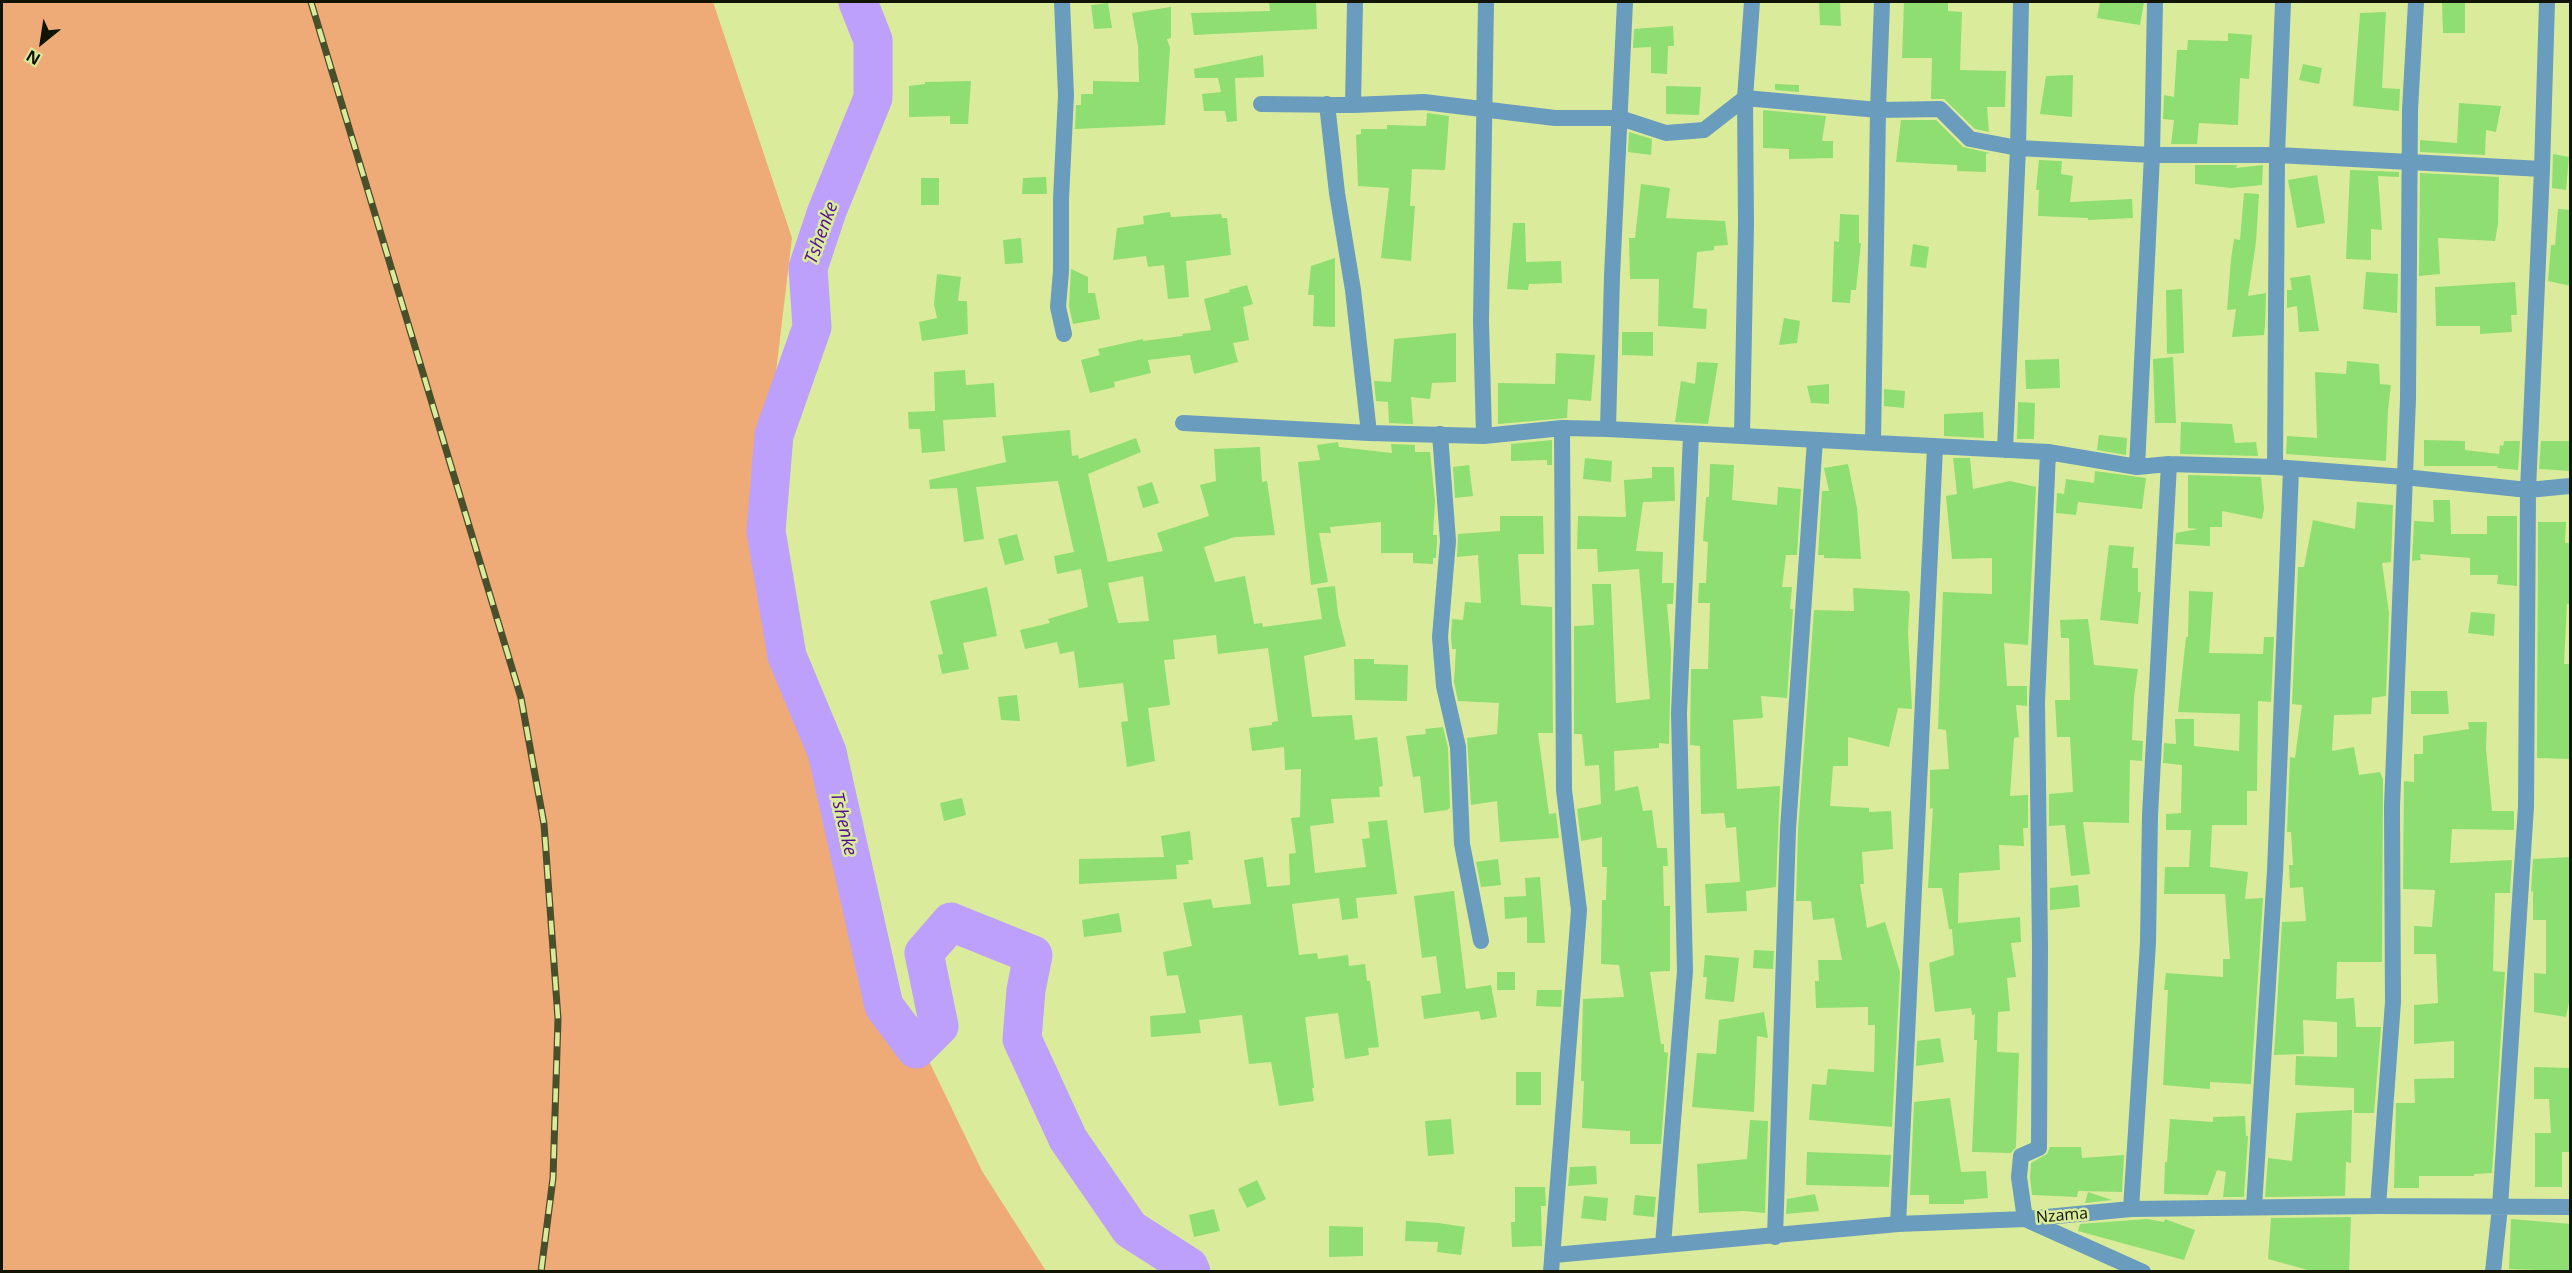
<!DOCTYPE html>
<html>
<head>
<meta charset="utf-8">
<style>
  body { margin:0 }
  #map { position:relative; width:2572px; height:1273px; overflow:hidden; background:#dbeb9c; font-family:"Open Sans",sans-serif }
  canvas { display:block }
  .frame { position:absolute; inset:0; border:3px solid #101400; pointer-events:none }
  .north { position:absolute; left:12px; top:12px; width:60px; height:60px; -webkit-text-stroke:4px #dbeb9c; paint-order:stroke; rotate:210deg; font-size:16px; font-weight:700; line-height:24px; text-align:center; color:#101400 }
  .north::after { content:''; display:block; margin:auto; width:21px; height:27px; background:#101400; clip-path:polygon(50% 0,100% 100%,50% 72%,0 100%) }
</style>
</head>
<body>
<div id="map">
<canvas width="2572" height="1273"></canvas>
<div class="frame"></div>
<div class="north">N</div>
</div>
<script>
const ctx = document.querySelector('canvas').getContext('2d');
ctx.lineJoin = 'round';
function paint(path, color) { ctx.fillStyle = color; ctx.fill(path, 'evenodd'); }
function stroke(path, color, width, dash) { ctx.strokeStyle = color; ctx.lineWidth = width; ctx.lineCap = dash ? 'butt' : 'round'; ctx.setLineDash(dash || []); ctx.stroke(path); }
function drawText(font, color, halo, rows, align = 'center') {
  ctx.font = font + ' "Open Sans",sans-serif'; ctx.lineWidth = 5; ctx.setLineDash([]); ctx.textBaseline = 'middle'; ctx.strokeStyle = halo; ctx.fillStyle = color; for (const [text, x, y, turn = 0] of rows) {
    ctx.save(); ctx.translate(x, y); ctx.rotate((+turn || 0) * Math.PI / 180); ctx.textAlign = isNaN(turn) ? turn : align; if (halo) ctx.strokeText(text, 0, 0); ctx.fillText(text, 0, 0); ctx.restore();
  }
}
const green = new Path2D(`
  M2 2H713L792 238 768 439 833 811 912 1026 982 1171 1046 1271H2Z`);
const river = new Path2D(`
  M858 2 873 40V98L827 211 808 268 812 327 774 435 766 531 787 656 827 752 884 1006 916 1049 939 1026 924 953 951 922 1033 955 1026 990 1022 1039 1068 1139 1130 1229 1189 1267 1191 1272`);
const building = new Path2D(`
  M1269 2H1316L1317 29 1194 35 1191 13 1270 11Z
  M1819 2H1840L1841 26 1820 25Z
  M1904 2H1948V11L1962 12 1960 70 2006 71 2005 107H1987L1989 132 1975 129 1944 99H1931L1932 58H1902Z
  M2100 2H2144L2140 25 2097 18Z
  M2442 2H2465V33H2443Z
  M1108 3 1112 28 1094 29 1091 5Z
  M1171 7V38L1167 39 1170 48 1165 125 1075 129 1076 105H1081V94H1093V81L1139 82 1138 46 1132 13Z
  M2386 12 2382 88 2400 89 2399 111 2353 106 2360 13Z
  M1673 26 1674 46H1668L1667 74 1651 73V47L1633 48 1634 29Z
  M2228 33 2252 35 2249 79 2240 78 2238 125 2199 123 2197 144H2171L2174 120 2163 119 2164 95 2174 97 2177 50H2187L2188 40 2228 41Z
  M1263 55 1264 77 1235 78 1237 121 1227 122 1225 111H1204L1202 94 1221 92 1218 78H1195L1194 69Z
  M2303 64 2322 68 2319 84 2299 80Z
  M2073 75 2072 117 2040 114 2046 76Z
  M971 81 968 124H950V116L909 117V86L925 84V82Z
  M1775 84 1799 85V92L1775 90Z
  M1666 86 1701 87 1699 115 1666 114Z
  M2459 103 2501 106 2496 132 2486 130 2485 155 2420 152V140L2457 143Z
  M1763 110 1826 116 1822 141H1833V158L1789 159V149L1763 148Z
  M1427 113 1449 116 1445 170 1412 169 1410 206H1415L1411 261 1381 258 1389 188 1358 186 1356 135 1361 134V129H1387V125L1426 126Z
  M1901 120H1936L1963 147 1990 153 1986 154V172L1957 171V165L1896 162Z
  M1629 132 1652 139 1651 155 1628 152Z
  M2553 154 2569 157 2566 190 2552 188Z
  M2039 160 2062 161 2061 174 2073 176 2070 202 2132 199 2133 218 2088 220V218L2038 216 2039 190H2036Z
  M2195 165H2237L2236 168 2263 165 2262 185 2231 188 2195 184Z
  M2350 170 2399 172V177L2378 176 2382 230 2371 229V260L2346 259Z
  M2420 173 2499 177 2498 224 2495 241 2438 238 2440 274 2419 276Z
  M2317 175 2325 223 2297 228 2288 180Z
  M1046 177 1047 194H1022L1023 178Z
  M921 178H939V205H921Z
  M1641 184 1670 188 1666 218 1725 221 1728 245 1714 246V250L1697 252 1693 308 1707 309 1706 329 1658 326 1659 279H1630L1629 238H1635Z
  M2244 193 2259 194 2256 242 2248 296 2266 293 2265 326 2264 335 2232 337 2236 309 2227 310 2231 259 2234 239 2240 240Z
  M2558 209 2571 210V286L2548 281 2551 245H2555Z
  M1170 212 1171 217 1221 214 1222 218H1227L1231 255 1186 261 1189 297 1168 299 1164 265 1148 267 1146 256 1113 260 1117 228 1144 224 1143 216Z
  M1840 214 1859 215V243H1861L1856 290H1851L1850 303 1832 302 1834 241 1839 242Z
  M1513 223H1525L1526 262 1561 261 1562 283 1529 284 1528 290 1507 289Z
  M1021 238 1023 263 1005 264 1003 240Z
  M1913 244 1929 247 1926 268 1910 266Z
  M1335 258V327L1313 326 1314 295H1308L1311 266Z
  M1071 269 1088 277V293H1095L1100 319 1073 324 1069 306Z
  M2366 272 2398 274 2397 313 2363 309Z
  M937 274 961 277 958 301H967L968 334 922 341 919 322 937 318 934 304Z
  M2310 275 2319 331 2299 332 2297 306 2287 308V290H2292L2290 278Z
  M2515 282 2517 315H2511L2512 332 2480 334V326H2436L2435 287Z
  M1247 285 1253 304 1243 307 1249 340 1233 343 1238 362 1194 374 1190 355 1148 360 1151 373 1114 382 1115 387 1090 393 1081 360 1100 355 1098 349 1143 339V341L1183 336 1182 334 1211 330 1204 299 1230 292 1229 290Z
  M2182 289 2184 353 2167 354 2166 290Z
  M1784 318 1800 321 1797 343 1779 345Z
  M1622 332H1653V356L1622 355Z
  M1456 333V382L1432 383 1430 399 1411 397 1413 424 1389 423 1388 402 1376 401 1374 381 1391 382 1394 339Z
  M1556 353 1595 355 1591 401 1568 399 1567 418 1498 424V383L1555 384Z
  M2173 357 2176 423H2155L2153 359Z
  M2059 359 2060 388 2026 389 2025 360Z
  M2347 361 2379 364 2380 384 2391 385 2388 410 2386 461 2286 454 2287 436 2317 438 2315 372 2346 374Z
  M1697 362 1718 363 1708 424 1675 422 1681 381 1695 384Z
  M965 370 966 385 994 383 996 417 943 420 945 451 922 453 920 429H909L908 412 935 411 934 372Z
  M1829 384V404L1811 403 1807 386Z
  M1884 389 1905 391 1904 408 1884 406Z
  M2018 402 2035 403 2034 439H2017Z
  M1983 412 1984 438 1944 436V414Z
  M2181 422 2232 424 2235 443 2256 442 2258 456 2180 454Z
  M1070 430 1072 456 1078 455 1079 459 1136 438 1141 452 1088 474 1108 562 1163 551 1157 533 1209 516 1200 485 1216 481 1214 449 1260 447 1262 482 1267 481 1275 535 1235 537 1204 547 1215 582 1245 576 1254 624 1262 623 1263 627 1322 619 1317 588 1335 586 1338 614 1346 646 1304 656 1312 717 1352 715 1355 740 1377 737 1383 786 1379 787 1380 797 1331 799 1334 823 1310 826 1315 873 1366 867 1362 839 1370 838 1368 822 1387 820 1397 894 1356 898 1358 918 1342 920 1339 898 1292 904 1299 955 1317 953 1318 959 1348 955 1349 966 1365 964 1367 981H1370L1379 1047 1368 1048 1369 1055 1345 1059 1338 1013 1305 1017 1314 1088H1312L1314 1101 1279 1106 1271 1062 1249 1064 1242 1015 1199 1020 1201 1033 1151 1037 1150 1016 1186 1013 1178 975 1167 976 1163 952 1192 946 1183 903 1211 899 1213 908 1251 904 1244 860 1263 857 1267 887 1290 885 1289 854 1296 853 1291 818 1300 817 1301 769 1285 770 1284 747 1252 751 1249 728 1272 725V722L1278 721 1268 648 1218 654 1216 635 1173 640 1175 659 1164 660 1170 705 1148 708 1155 761 1127 767 1121 722 1128 721 1123 683 1079 688 1074 651 1060 654 1057 642 1025 649 1020 630 1050 623 1048 619 1088 607 1081 569 1057 574 1054 556 1074 552 1058 481 976 487 984 539 964 542 957 488 930 489 929 480 1006 462 1002 436ZM1143 576 1149 621 1118 623 1108 583Z
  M2099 435 2127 438 2126 455 2097 450Z
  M1552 440V465H1547V460L1511 461V444Z
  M2424 440 2465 441V450L2499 454 2500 445 2503 446 2504 441H2520L2518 470 2497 468 2498 466H2424Z
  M2541 441H2571V471L2539 469Z
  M1338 442 1339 447 1392 453 1391 444 1415 445V452H1430L1435 501 1433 535H1437V541L1436 558H1433V564L1413 563V553H1381V522L1330 527 1331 533H1319L1328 582 1311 585 1298 462 1320 460 1317 445Z
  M1585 458 1612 461 1611 482 1583 479Z
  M1953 458H1970L1973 489 2010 481 2036 487 2028 645 2004 643 2007 686H2027V706L2016 705 2019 737 2014 738 2010 796 2028 795V828H2023L2024 846 1999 845 2000 870 1959 873 1958 923 2020 917 2021 942 2011 943 2016 977 2007 978 2010 1011 1998 1012 1997 1052 2019 1053 2016 1147 2011 1153 1972 1152 1977 1040H1974L1975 1014 1972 1015 1971 1008 1935 1012 1929 963 1954 955 1952 929H1949L1942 888H1928L1933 808 1930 809V770L1949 769 1946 730 1938 729 1943 592 1992 594V558L1952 559 1946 496 1957 494Z
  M1710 464 1734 465 1732 500 1777 505 1778 487 1801 489 1797 555H1786L1782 587H1792L1790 609H1793L1787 698 1761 696 1763 718 1733 720 1737 789 1780 786 1776 887 1746 891 1747 911 1707 913 1705 884 1740 882 1736 827 1726 828 1724 813 1701 814 1700 746 1690 745 1691 669H1708L1710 603H1698L1699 583H1706L1708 542 1703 541 1706 497H1709Z
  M1848 464 1857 508 1861 559 1824 558V555H1818L1822 491H1829L1824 468Z
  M1469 465 1473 496 1455 498 1453 467Z
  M1652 467H1674L1675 501 1643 502 1636 551 1663 552 1662 583H1674L1673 604H1667L1671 651 1669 744 1659 743V748L1614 751 1615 791 1638 786 1643 811 1652 810 1657 848H1667L1668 866H1663L1664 906H1670V971L1650 972 1661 1044H1664V1052L1668 1053 1661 1144H1630V1131L1582 1128 1584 1081H1581L1583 999 1624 997 1619 965 1601 964 1602 900H1606L1607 867H1602V837L1581 841 1577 809 1601 804 1599 765 1585 766 1582 734H1574V626L1594 625 1592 584H1611L1616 703 1650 699 1639 569 1598 572 1597 549H1577L1578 516 1626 517 1624 480 1652 478Z
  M2095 471 2146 478 2142 509 2078 502 2076 515 2056 513 2057 493 2064 494 2066 479 2094 483Z
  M2188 475 2261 477 2264 509 2262 519 2222 511V527H2210V546L2175 544 2176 533 2198 529 2188 528Z
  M1152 482 1159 503 1143 508 1137 487Z
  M2433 500H2450L2451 534H2487V516H2517V586L2497 584 2498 575H2470V558L2420 554 2421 560 2412 561 2414 521 2434 522Z
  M2357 502 2393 505 2391 562 2382 563 2389 613 2386 696 2372 698 2371 714 2334 715 2332 751 2354 747 2359 775 2380 772 2383 779 2382 962H2337L2336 999 2354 998 2356 1027H2381L2374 1113H2354V1088L2295 1085 2296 1056 2337 1057V1022L2303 1020 2304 1054 2274 1055 2282 922 2306 921 2303 887 2290 888 2289 865H2293L2291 832H2287L2290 757 2295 758 2302 705 2292 704 2298 567H2304L2313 520 2355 529Z
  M1500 516H1543L1544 554H1518L1521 605 1552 607 1553 733H1538L1549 814 1556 813 1559 838 1500 842 1497 801 1471 805 1467 738 1497 734 1499 703 1458 701 1454 682 1456 649H1452L1451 637 1452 619 1463 620 1465 602 1481 603 1478 555 1457 557 1458 534 1500 531Z
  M2538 522H2566L2565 543H2571V604H2567L2564 664H2571V759L2537 758Z
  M1017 534 1024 560 1005 565 998 539Z
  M2109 545 2134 547 2132 568H2138V592H2141L2138 624 2100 620Z
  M987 587 997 636 963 643 969 669 942 674 938 655 943 654 930 601Z
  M1853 588 1908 591 1910 595 1908 633 1912 709 1898 708 1889 747 1848 737V766H1833L1830 806 1869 808V812L1891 811 1893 849 1862 852 1864 884H1860L1867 928 1885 922 1900 972 1892 1127 1809 1120 1812 1084 1826 1085 1828 1069 1874 1072 1875 1025H1868V1007L1816 1008 1815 981H1819L1818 960H1842L1834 918 1813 920 1811 901H1796L1798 830 1814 610 1854 611Z
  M2189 591 2213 592 2209 653 2263 654 2264 637H2274L2271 702 2258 701 2257 791H2247V825H2212L2210 867 2248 872 2245 899 2263 898 2251 1084 2210 1082V1089L2163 1085 2168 990H2164L2166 973 2223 977V959H2230L2225 894H2164L2165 867H2189L2191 830H2166V814L2181 813 2182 765 2163 763 2164 743 2176 744 2175 719H2194V746L2239 751 2240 714 2178 712 2186 637H2188Z
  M2471 612 2495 614 2494 636 2468 633Z
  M2088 619 2094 665 2138 669 2134 697 2132 740 2143 741 2142 761 2130 760 2129 823 2083 822 2090 874 2071 876 2065 825 2049 826V794L2073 792 2070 737H2057L2055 700H2070L2069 638H2061L2060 620Z
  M1354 659H1374V664L1408 665 1407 701 1355 700Z
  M2411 691H2447L2449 714H2411Z
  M1017 695 1020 721 1001 720 998 697Z
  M2468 722H2487L2486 749 2492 811H2514V830L2452 829 2450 863 2512 860 2510 893H2495L2493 971 2505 972 2492 1173 2474 1174V1176H2419V1188H2394L2396 1103H2415L2414 1079 2454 1078V1041L2414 1044V1005L2438 1003 2436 954H2414V926L2432 927 2435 890 2403 889 2404 781 2414 782V754H2423V736L2469 729Z
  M1443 727 1448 748 1450 808 1447 810 1424 813 1420 776 1413 777 1406 736 1426 734 1425 729Z
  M962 798 966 815 944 821 940 803Z
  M1190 831 1193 860H1188L1189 864 1176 865 1177 879 1079 884V859L1164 857 1161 836Z
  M2571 857V992L2566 1017 2534 1012V973L2546 974V920H2533V891L2531 892 2533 859Z
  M1498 859 1501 885 1481 887 1476 862Z
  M1540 877 1545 943H1527V917L1505 919 1504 897 1526 896 1525 878Z
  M2078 885 2080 907 2050 910V888Z
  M1454 891 1466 989 1491 985 1497 1017 1481 1020 1479 1011 1424 1019 1421 996 1441 993 1436 956 1422 958 1414 896Z
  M1119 913 1122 932 1084 937 1082 920Z
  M1754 950 1774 951 1773 969 1753 968Z
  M1705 955 1739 958 1734 1002 1705 999 1707 977H1703Z
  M1497 972H1515V990H1497Z
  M1537 990H1562L1561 1007 1536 1006Z
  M1764 1012 1768 1038 1757 1036 1754 1112 1692 1107 1697 1053 1716 1054 1719 1020Z
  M1940 1038 1944 1062 1916 1066 1917 1041Z
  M2534 1067 2571 1068V1152H2562V1187H2535V1133H2551L2549 1099H2534Z
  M1516 1072H1541V1105H1516Z
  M1950 1098 1961 1172 1986 1171 1988 1198 1964 1200V1204H1929V1195H1910L1914 1102Z
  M2352 1110 2351 1163 2346 1162 2345 1196 2265 1197 2268 1158 2292 1161 2296 1113Z
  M2245 1116 2246 1136H2248L2244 1197H2223L2226 1172 2217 1170 2208 1195 2164 1194 2165 1162H2167L2170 1119 2213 1122V1117Z
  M1451 1119 1454 1154 1428 1156 1425 1121Z
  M1750 1120 1768 1121 1765 1213 1744 1211 1699 1213 1697 1164 1747 1159Z
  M2050 1147H2081L2082 1158 2124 1155 2122 1192 2078 1191 2077 1197 2032 1195 2030 1177 2031 1163 2047 1154Z
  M1807 1152 1891 1155 1889 1187 1806 1185Z
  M1596 1166 1597 1184 1568 1186 1570 1167Z
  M1257 1180 1266 1199 1247 1208 1238 1189Z
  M1515 1187H1545L1546 1206H1541L1542 1246 1512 1247 1511 1222H1515Z
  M2088 1192 2112 1200 2085 1203Z
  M1815 1194 1819 1211 1786 1214 1787 1199Z
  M1635 1195 1656 1197 1654 1217 1633 1215Z
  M1584 1196 1608 1198 1606 1221 1581 1218Z
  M1214 1209 1220 1231 1194 1237 1189 1215Z
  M2351 1217 2349 1272H2315L2268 1259 2271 1218Z
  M2147 1219 2164 1222 2165 1219 2195 1230 2184 1260 2078 1231 2080 1224Z
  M2511 1219 2571 1224V1271L2509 1269Z
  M1406 1221 1439 1223 1465 1227 1461 1255 1437 1252 1438 1242 1405 1241Z
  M1329 1226 1363 1227V1256L1329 1257Z`);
const minor = new Path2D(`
  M1062 2 1066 95 1061 199V271L1058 307 1064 334
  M1261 104 1353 105 1424 102 1555 118H1620L1666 133 1704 130 1745 98 1878 110 1940 109 1970 139 2018 148 2152 155H2277L2542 169
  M1327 104 1337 193 1353 290 1369 433
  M1353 105 1355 2
  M1183 423 1369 433 1484 436 1562 428 1608 429 2048 452 2137 467 2169 464 2275 467 2404 477 2528 490 2570 486
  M1608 429 1612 276 1625 2
  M1440 434 1448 541 1440 637 1444 686 1458 747 1462 844 1481 941
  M1484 436 1481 321 1486 2
  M1742 436 1746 224 1745 98 1752 2
  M1873 442 1878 110 1882 2
  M2005 450 2018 148 2021 2
  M2048 452 2037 702 2040 949 2039 1148 2021 1156 2019 1177 2025 1219 2143 1272
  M2137 467 2152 155 2155 2
  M2275 467 2277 155 2283 2
  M2378 1206 2393 1002 2392 807 2408 399 2410 110 2416 2
  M2254 1207 2275 871 2291 470
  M2131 1209 2148 943 2150 815 2169 464
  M1898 1224 1935 448
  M1775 1237 1788 829 1815 440
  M1663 1245 1685 971 1679 713 1691 435
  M1554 1255 1898 1224 2025 1219 2131 1209 2378 1206 2570 1207
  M1551 1272 1579 910 1564 790 1562 428
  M2493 1272 2500 1207 2526 807 2528 490 2542 169 2547 2`);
const rail = new Path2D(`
  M311 2 521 698 544 824 558 1019 553 1178 541 1272`);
const streetNames = [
  ["Nzama",2062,1216,-5]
];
const waterNames = [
  ["Tshenke",822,233,-70],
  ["Tshenke",843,824,77]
];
paint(green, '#ea7');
stroke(river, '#bda0fb', 39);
paint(building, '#8fde72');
stroke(minor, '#699cbd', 16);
stroke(rail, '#484f2b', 7);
stroke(rail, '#dbeb9c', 4.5, [14]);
drawText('16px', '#101400', '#dbeb9c', streetNames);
drawText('italic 18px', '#510c96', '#dbeb9c', waterNames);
</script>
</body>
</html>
